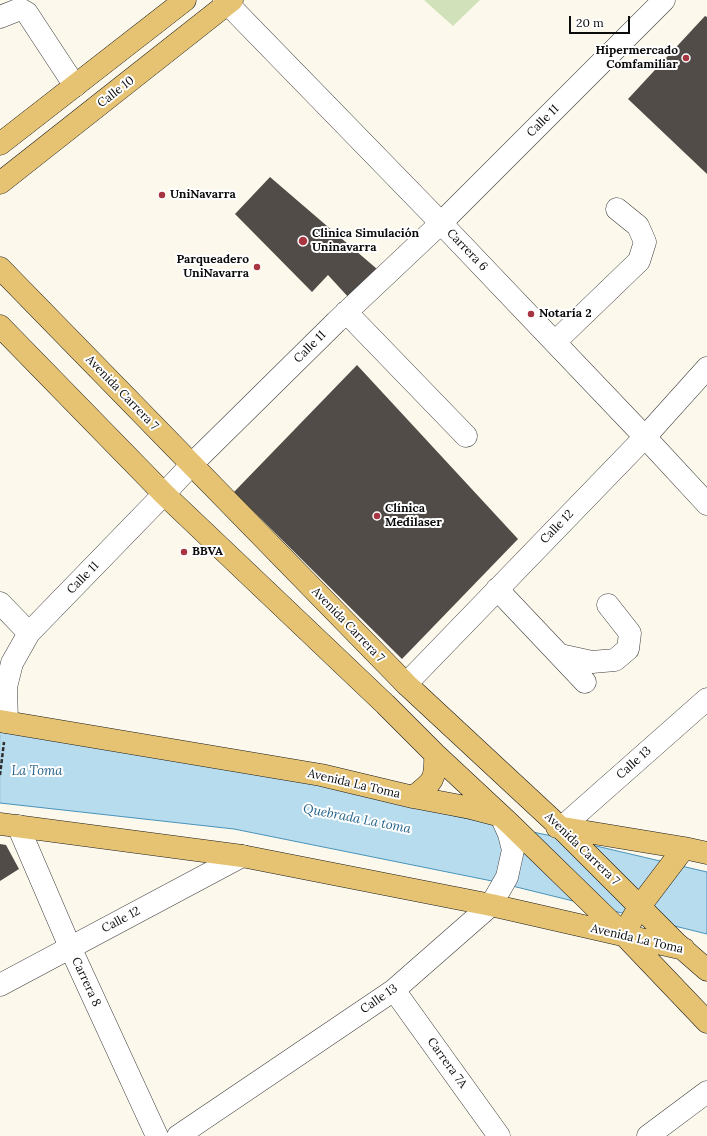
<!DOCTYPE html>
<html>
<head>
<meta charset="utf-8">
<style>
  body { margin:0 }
  #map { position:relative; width:707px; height:1136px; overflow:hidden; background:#fcf8eb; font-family:Lora,serif }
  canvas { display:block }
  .scale { position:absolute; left:569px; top:16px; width:61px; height:18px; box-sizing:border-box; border:2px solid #0b0b0b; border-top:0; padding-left:5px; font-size:12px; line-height:14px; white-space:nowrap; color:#0b0b0b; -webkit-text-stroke:3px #fff; paint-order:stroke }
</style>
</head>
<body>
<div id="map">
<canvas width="707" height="1136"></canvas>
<div class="scale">20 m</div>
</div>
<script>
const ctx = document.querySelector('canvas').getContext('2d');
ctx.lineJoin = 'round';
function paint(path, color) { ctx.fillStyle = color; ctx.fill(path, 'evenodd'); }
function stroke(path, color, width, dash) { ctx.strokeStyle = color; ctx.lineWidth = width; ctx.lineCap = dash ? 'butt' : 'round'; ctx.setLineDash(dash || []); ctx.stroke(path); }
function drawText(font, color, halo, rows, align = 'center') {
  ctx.font = font + ' Lora,serif'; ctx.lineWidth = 4; ctx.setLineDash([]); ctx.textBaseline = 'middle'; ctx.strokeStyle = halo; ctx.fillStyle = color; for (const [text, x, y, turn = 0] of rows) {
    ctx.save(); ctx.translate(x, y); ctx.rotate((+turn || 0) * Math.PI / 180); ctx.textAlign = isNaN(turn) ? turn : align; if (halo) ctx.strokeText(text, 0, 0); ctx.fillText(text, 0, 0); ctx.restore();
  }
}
const green = new Path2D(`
  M424 0H480L453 26Z`);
const water = new Path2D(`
  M0 728 332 787 459 817 562 838 707 872V934L492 881 234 829 0 803Z`);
const building = new Path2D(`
  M705 16 707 17V174L628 99Z
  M270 177 377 269 350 299 328 275 312 292 235 214Z
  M357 365 518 539 402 659 234 492Z
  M0 844 6 845 19 869 0 881Z`);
const path = new Path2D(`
  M0 775 4 742`);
const minor = new Path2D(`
  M224 0 441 223 645 437 707 504
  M0 17 20 9 27 13 75 86
  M346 312 466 436
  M555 342 639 261 645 242 638 226 617 209
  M497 589 585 682
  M0 603 29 633
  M560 655 592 662 615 660 628 649 630 633 608 605
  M406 684 645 437 707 368
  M7 722 6 687 12 663 29 633 164 494 192 464 336 322 441 223 664 0
  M18 826 70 947 157 1136
  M561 828 707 699
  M0 985 242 856
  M394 990 499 1136
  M178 1136 394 990 491 905 507 877 513 850 509 834 501 816
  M648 1136 707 1092`);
const major = new Path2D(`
  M0 144 185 0
  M0 183 232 0
  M0 268 406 684 561 828 676 943 707 970
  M0 326 164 494 385 704 435 754 509 823 625 936 707 1022
  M0 721 321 775 413 797 471 808 498 815
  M413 797C433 782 436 780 435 754
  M0 824 242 856 491 905 684 949
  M557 827 684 848 707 853
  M625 936 631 921 640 906 684 848`);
const markers = [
  [686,58,4,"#a73642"],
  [162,195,4,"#a73642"],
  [303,241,5,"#a73642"],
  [257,267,4,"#a73642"],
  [531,314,4,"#a73642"],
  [377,516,4,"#a73642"],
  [184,552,4,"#a73642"]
];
const poiNames = [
  ["Hipermercado",678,51,"right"],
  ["Comfamiliar",678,65,"right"],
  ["UniNavarra",170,195],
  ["Clinica Simulación",312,234],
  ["Uninavarra",312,248],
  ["Parqueadero",249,260,"right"],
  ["UniNavarra",249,274,"right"],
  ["Notaría 2",539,314],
  ["Clínica",385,509],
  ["Medilaser",385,523],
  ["BBVA",192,552]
];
const streetNames = [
  ["Calle 10",116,92,-38],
  ["Calle 11",543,121,-45],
  ["Carrera 6",467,250,46],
  ["Calle 11",310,347,-45],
  ["Avenida Carrera 7",122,393,46],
  ["Calle 12",557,527,-46],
  ["Calle 11",83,578,-46],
  ["Avenida Carrera 7",348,625,46],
  ["Calle 13",634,763,-42],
  ["Avenida La Toma",354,784,13],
  ["Avenida Carrera 7",582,849,44],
  ["Calle 12",121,920,-28],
  ["Avenida La Toma",637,939,13],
  ["Carrera 8",86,982,65],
  ["Calle 13",379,999,-35],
  ["Carrera 7A",447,1063,54]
];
const waterNames = [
  ["La Toma",37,771],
  ["Quebrada La toma",357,819,11]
];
paint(green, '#d1e2ba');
paint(water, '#b7dced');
stroke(water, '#4893ba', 1);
paint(building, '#524c49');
stroke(minor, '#3e3e3e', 23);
stroke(major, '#1c1c1c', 23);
stroke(path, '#2d2d2d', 2.5, [4, 2]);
stroke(minor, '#fff', 22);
stroke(major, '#e6c372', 22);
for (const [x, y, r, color] of markers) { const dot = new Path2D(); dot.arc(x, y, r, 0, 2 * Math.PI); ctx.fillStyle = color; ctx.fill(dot); stroke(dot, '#fff', 1.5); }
drawText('bold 12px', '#0b0b0b', '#fff', poiNames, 'left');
drawText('12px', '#0b0b0b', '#fff', streetNames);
drawText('italic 13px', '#26648b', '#fff', waterNames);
</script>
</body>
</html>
